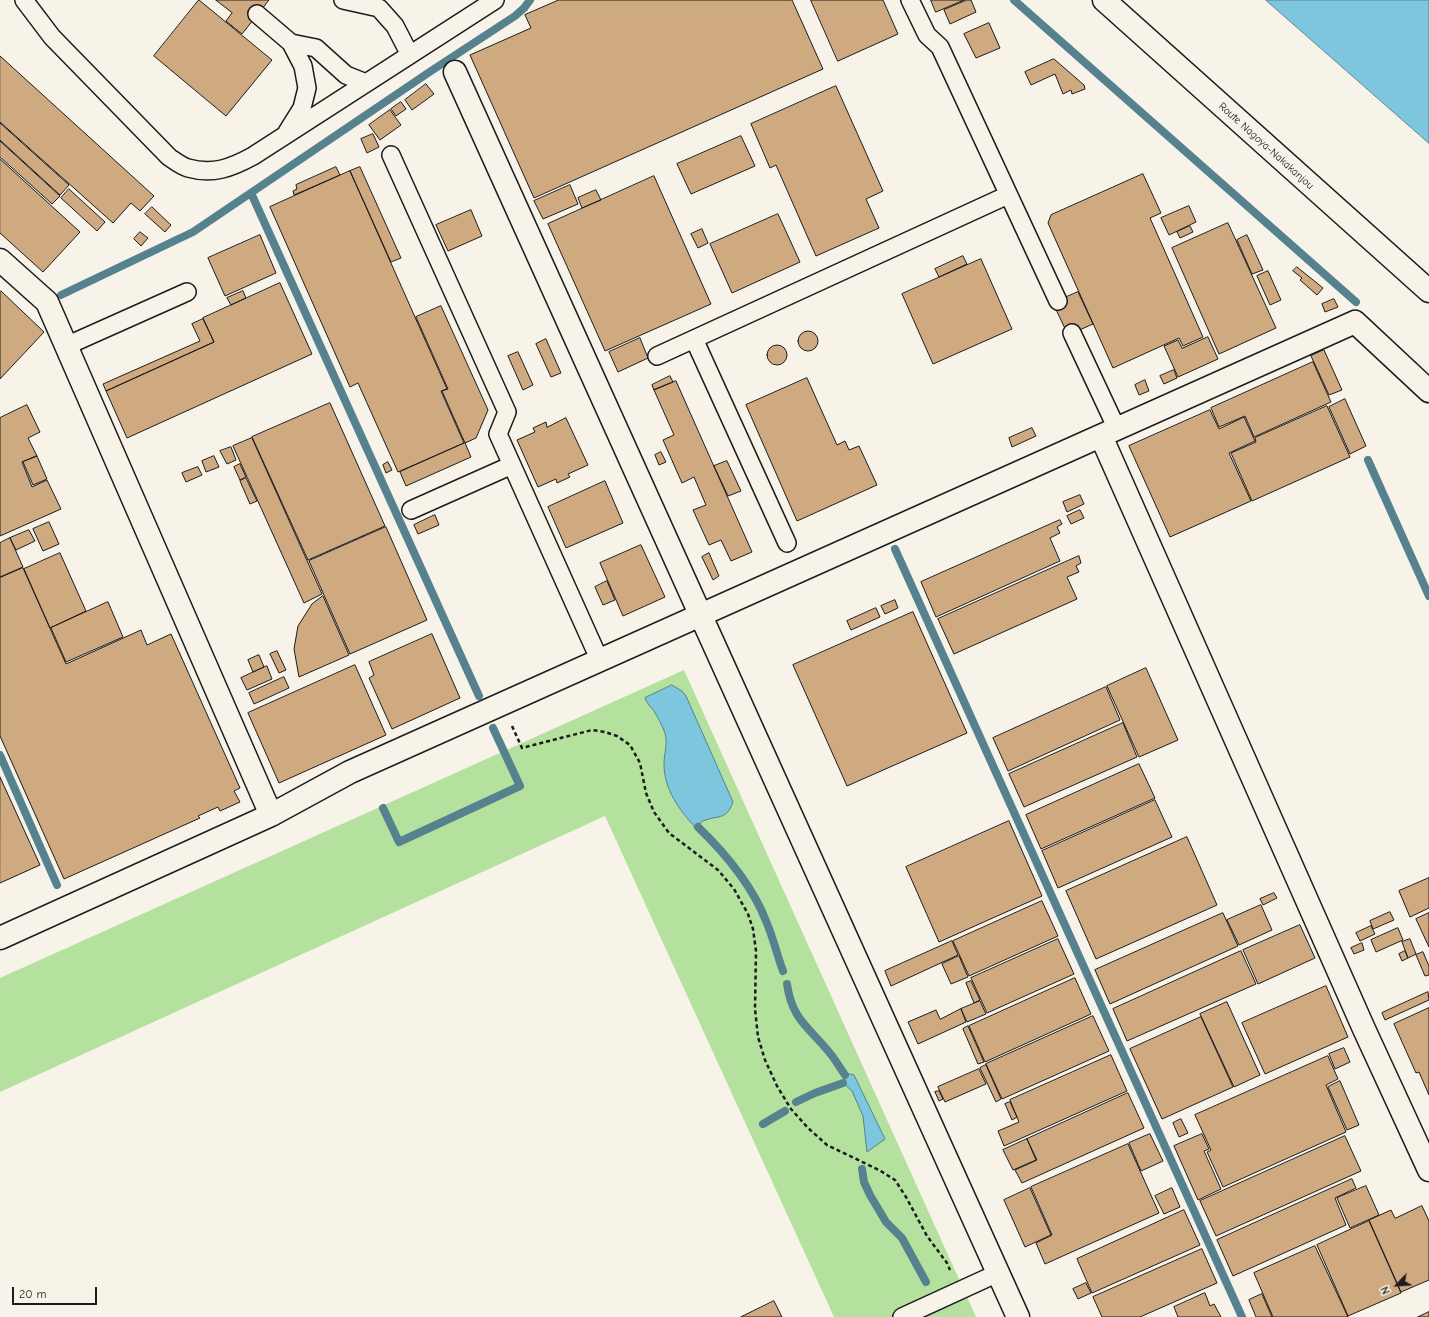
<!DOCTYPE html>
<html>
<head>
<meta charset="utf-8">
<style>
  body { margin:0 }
  #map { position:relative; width:1429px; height:1317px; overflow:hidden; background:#f7f3e8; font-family:"Comic Neue",sans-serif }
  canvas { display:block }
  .north { position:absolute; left:1377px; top:1265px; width:40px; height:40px; -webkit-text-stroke:3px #f7f3e8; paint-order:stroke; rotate:245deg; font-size:11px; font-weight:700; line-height:16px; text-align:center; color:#1c1c1c }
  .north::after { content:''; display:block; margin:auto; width:14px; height:18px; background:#1c1c1c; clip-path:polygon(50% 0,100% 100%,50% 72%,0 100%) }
  .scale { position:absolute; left:12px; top:1287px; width:85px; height:18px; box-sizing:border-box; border:2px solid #1c1c1c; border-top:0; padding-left:5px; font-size:12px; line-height:14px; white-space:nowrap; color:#1c1c1c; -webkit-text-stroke:3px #f7f3e8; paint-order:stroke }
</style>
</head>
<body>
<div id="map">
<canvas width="1429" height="1317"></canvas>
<div class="north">N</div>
<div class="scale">20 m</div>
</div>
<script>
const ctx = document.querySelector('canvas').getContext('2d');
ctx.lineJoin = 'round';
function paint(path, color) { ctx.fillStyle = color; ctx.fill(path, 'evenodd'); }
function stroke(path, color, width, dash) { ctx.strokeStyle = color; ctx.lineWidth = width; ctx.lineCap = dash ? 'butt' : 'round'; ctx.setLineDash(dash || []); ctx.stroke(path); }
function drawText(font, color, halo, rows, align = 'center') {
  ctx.font = font + ' "Comic Neue",sans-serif'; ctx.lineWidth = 4; ctx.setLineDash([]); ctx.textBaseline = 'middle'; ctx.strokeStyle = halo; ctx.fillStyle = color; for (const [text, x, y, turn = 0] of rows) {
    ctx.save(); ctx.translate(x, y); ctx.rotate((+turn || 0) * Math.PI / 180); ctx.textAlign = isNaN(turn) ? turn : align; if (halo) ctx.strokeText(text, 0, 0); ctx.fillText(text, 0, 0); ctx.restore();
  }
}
const green = new Path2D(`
  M684 670 976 1317H834L605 816 0 1092V978Z`);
const water = new Path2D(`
  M1266 0H1429V143Z
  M672 685 682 691 686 696 733 802C726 822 717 814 701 822L700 826 696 828C679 810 664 789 664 764 664 753 668 744 665 733 662 725 658 718 654 711 651 707 647 704 645 698Z
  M850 1074 854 1075 885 1139 867 1152 863 1116 852 1091 843 1083 845 1075Z`);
const stream = new Path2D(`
  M1014 0 1356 302
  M251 193 479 696
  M61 295 193 232 431 71 515 16 524 8 530 0
  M1368 460 1429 596
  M895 549 1242 1317
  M0 755 57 885
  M383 808 399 842 520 786 493 728
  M698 827C726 854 752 885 766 921 773 937 777 955 783 971
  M787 984C792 1020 809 1027 829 1052 835 1059 840 1068 845 1075
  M796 1102 815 1093 843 1083
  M763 1124 785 1111
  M862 1169 864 1182 870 1195 886 1222 902 1238 926 1282`);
const building = new Path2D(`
  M199 0 272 60 226 116 154 56Z
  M216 0H269L242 34 226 21 232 13Z
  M559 0H792L823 69 534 198 470 55 531 28 525 15Z
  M811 0H883L898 34 838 61Z
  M931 0H964L936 12Z
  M967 0H971L976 12 950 24 944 10Z
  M989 23 1000 48 976 58 964 34Z
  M0 56 154 196 140 211 131 203 113 223 0 122Z
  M1054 59 1084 85 1085 89 1072 94 1071 90 1063 94 1055 74 1031 85 1025 72Z
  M426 84 434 94 412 110 405 100Z
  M836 86 883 191 866 199 879 228 816 256 776 165 770 168 751 124Z
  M401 102 406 109 396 116 391 109Z
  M390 110 401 125 380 140 369 125Z
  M0 123 69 185 60 195 0 140Z
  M373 134 379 147 367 153 361 139Z
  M741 136 755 166 691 194 677 164Z
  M0 141 60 196 52 204 0 157Z
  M0 159 80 232 43 272 0 233Z
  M336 167 340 175 294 195 293 191 297 189 296 185Z
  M360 167 401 258 391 262 350 171Z
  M350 171 447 389 441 391 464 443 398 472 358 383 350 387 270 207Z
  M1143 174 1161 213 1150 218 1203 337 1183 346 1179 338 1113 368 1048 223 1051 215Z
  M654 176 711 304 605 351 548 224Z
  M570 185 578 204 543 219 534 201Z
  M69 189 105 222 97 231 61 198Z
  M596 190 601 200 582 208 578 198Z
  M1189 206 1196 222 1169 235 1161 218Z
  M152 207 171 225 165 232 145 214Z
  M471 210 482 236 448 251 436 225Z
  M778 214 800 262 732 293 710 244Z
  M1228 223 1276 328 1219 354 1172 248Z
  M1190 226 1193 232 1180 238 1177 232Z
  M702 229 708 243 698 248 691 234Z
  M140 232 148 238 141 246 134 239Z
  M260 235 276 273 225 296 208 258Z
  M1247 235 1263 270 1252 274 1237 240Z
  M963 256 967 264 939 277 935 269Z
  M981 259 1012 329 933 364 902 294Z
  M1297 267 1323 288 1317 295 1300 280 1302 278 1293 271Z
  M1268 271 1281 300 1270 305 1257 276Z
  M280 283 312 354 127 438 106 391 214 342 203 318Z
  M1 291 44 332 0 379V292Z
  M243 291 246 298 231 305 227 298Z
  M1078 292 1093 324 1068 335 1053 303Z
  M1334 299 1338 307 1325 312 1322 304Z
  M441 306 488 410 476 438 465 443 442 391 448 389 416 317Z
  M203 319 214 342 106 391 103 384 200 341 192 324Z
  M798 341a10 10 0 1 1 20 0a10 10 0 1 1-20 0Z
  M1208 337 1218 359 1178 377 1164 346 1178 340 1182 348Z
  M640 338 648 358 618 372 609 352Z
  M546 339 561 373 551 377 536 344Z
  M767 355a10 10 0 1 1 20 0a10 10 0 1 1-20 0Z
  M1324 350 1342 390 1329 395 1311 356Z
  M518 352 533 385 523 390 508 356Z
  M1313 362 1331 402 1254 437 1245 416 1219 427 1211 408Z
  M1174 370 1177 378 1164 384 1160 376Z
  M670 376 673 382 654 390 652 385Z
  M807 378 837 445 845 441 849 450 859 446 877 485 797 521 746 405Z
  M1145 380 1149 391 1139 395 1135 385Z
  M676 381 752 552 731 561 721 540 709 545 693 510 706 505 694 477 682 483 663 440 674 435 654 390Z
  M1345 399 1366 446 1350 454 1329 407Z
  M330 403 385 526 308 560 252 437Z
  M27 405 40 432 28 438 37 456 22 462 32 487 47 480 61 509 0 536V418Z
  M1327 406 1350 457 1252 501 1231 453 1256 442 1255 438Z
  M1210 410 1219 429 1244 417 1255 441 1229 453 1251 501 1170 537 1129 446Z
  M566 418 588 465 568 474 570 477 557 483 556 479 538 487 517 440 535 432 533 428 546 422 547 427Z
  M1032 428 1036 436 1012 447 1009 438Z
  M252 438 322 594 304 603 233 446Z
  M465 443 471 457 406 486 400 472Z
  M231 447 236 460 227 464 220 451Z
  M661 452 666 462 659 465 655 455Z
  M37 456 47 479 33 485 23 462Z
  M214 456 219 467 206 472 202 461Z
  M727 461 741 491 728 496 714 466Z
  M388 462 392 470 386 473 383 465Z
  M240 464 246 477 240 480 234 467Z
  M198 467 202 475 186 482 182 473Z
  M246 478 257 501 250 504 240 481Z
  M605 481 623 523 566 548 548 507Z
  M1080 495 1084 504 1067 512 1063 502Z
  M1080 510 1084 518 1071 524 1067 516Z
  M435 515 439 525 418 534 414 525Z
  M1060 520 1062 524 1057 527 1060 533 1050 538 1060 561 936 617 921 582Z
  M49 522 59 544 43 551 33 529Z
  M386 527 427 620 350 654 309 561Z
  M29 530 35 541 16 550 10 538Z
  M10 538 23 567 0 577V543Z
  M641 545 665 597 623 616 600 563Z
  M60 553 86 611 50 628 24 569Z
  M709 553 719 576 713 580 702 557Z
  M1079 556 1081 563 1076 566 1079 572 1067 577 1077 599 954 654 938 619Z
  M23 568 66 664 141 630 147 645 171 634 240 788 234 791 240 802 220 811 218 807 198 816 200 818 64 879 0 736V578Z
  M607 581 615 600 603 605 595 587Z
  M323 596 349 655 299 677 294 649 298 626 312 604Z
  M895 600 898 608 885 614 881 606Z
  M108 602 123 637 66 662 51 628Z
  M876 608 880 617 851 630 847 621Z
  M913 612 967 733 847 786 793 665Z
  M432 634 460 698 392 729 369 678 374 675 369 662Z
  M277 651 286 670 279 673 270 654Z
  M259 655 264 667 253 672 248 660Z
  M355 665 386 735 279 783 248 713Z
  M267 666 272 679 247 690 241 678Z
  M1146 668 1178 740 1139 757 1107 686Z
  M284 677 289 688 254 704 249 693Z
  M1106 687 1120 720 1008 771 993 738Z
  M1123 723 1137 757 1024 807 1009 774Z
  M1139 764 1155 798 1041 849 1026 815Z
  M0 777 40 865 0 883Z
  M1155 800 1172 837 1058 888 1042 851Z
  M1009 821 1042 896 939 942 906 867Z
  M1187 837 1217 905 1096 959 1066 891Z
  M1429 878V908L1410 917 1399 891Z
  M1274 893 1277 898 1263 905 1260 899Z
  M1042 901 1058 936 969 976 953 941Z
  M1261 905 1272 930 1239 945 1227 920Z
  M1390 912 1394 920 1373 929 1370 921Z
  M1223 913 1238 946 1110 1004 1095 970Z
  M1429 913V947L1416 919Z
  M1300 925 1315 958 1258 984 1243 950Z
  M1371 926 1375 934 1360 941 1356 933Z
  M1398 928 1403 940 1376 952 1371 940Z
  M1058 939 1074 974 987 1013 971 978Z
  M1410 939 1416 954 1408 958 1402 942Z
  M952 941 958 955 891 986 885 971Z
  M1362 943 1364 950 1354 954 1351 948Z
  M1241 951 1256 984 1127 1041 1113 1009Z
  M1405 951 1408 958 1402 961 1399 954Z
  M1423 952 1429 966V975L1425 976 1416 955Z
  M959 956 968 977 951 984 942 964Z
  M1075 978 1091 1014 985 1062 969 1026Z
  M971 981 980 1000 974 1003 966 983Z
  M1326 986 1348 1037 1265 1074 1242 1023Z
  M1428 992 1429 1000 1385 1020 1382 1013Z
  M980 1001 986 1014 967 1022 961 1009Z
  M1227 1002 1260 1075 1234 1087 1200 1014Z
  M1429 1008V1095L1419 1072 1416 1073 1394 1024Z
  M961 1009 966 1022 918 1044 908 1022 936 1010 940 1019Z
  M1093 1016 1109 1051 1002 1099 986 1064Z
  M1201 1017 1233 1087 1162 1119 1130 1049Z
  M968 1026 984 1062 978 1064 963 1029Z
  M1344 1048 1350 1062 1335 1069 1329 1054Z
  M1111 1055 1127 1091 1004 1146 998 1131 1019 1122 1010 1100Z
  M1328 1056 1338 1079 1326 1085 1346 1132 1223 1187 1207 1152 1211 1150 1195 1115Z
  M986 1065 1001 1099 996 1102 980 1068Z
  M979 1069 986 1084 945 1102 938 1087Z
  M1340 1081 1359 1125 1347 1130 1328 1087Z
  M939 1091 943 1099 939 1101 935 1092Z
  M1128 1093 1144 1128 1022 1183 1015 1170 1037 1160 1027 1139Z
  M1010 1102 1017 1117 1012 1120 1005 1104Z
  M1181 1119 1188 1133 1179 1137 1173 1123Z
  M1150 1134 1163 1161 1141 1171 1129 1143Z
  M1202 1134 1209 1149 1204 1151 1221 1189 1198 1200 1174 1146Z
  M1345 1136 1361 1171 1216 1236 1200 1201Z
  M1027 1139 1036 1160 1013 1170 1003 1150Z
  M1128 1144 1159 1213 1045 1264 1036 1243 1052 1235 1031 1187Z
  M1352 1179 1356 1188 1335 1198 1346 1225 1233 1276 1217 1240Z
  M1366 1186 1379 1215 1350 1228 1337 1198Z
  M1030 1188 1051 1235 1025 1247 1004 1200Z
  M1172 1188 1180 1207 1164 1214 1155 1196Z
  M1422 1206 1429 1221V1280L1401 1292 1369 1220 1391 1210 1395 1218Z
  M1184 1210 1200 1245 1092 1293 1077 1259Z
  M1369 1221 1401 1293 1348 1316 1317 1245Z
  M1315 1246 1348 1317H1273L1254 1273Z
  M1202 1249 1217 1283 1140 1317H1102L1093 1297Z
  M1086 1283 1091 1293 1078 1299 1073 1289Z
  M1205 1293 1210 1306 1214 1304 1221 1317H1178L1174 1307Z
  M1262 1294 1272 1317H1256L1249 1300Z
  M774 1301 782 1317H741Z
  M1429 1312V1317H1418Z`);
const path = new Path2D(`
  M512 726 522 748 592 730 605 732 617 736 630 745 640 763 646 793 654 812 669 833 718 870 734 889 748 914 753 929 756 951 755 1009 758 1037 765 1060 777 1086 791 1109 808 1128 827 1145 879 1170 895 1180 906 1197 927 1236 947 1263 950 1270`);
const service = new Path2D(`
  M24 0 52 37 169 157C175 161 181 166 188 168 213 175 231 168 253 156L495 0
  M343 0 379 8 395 26 410 55
  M910 0 927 35 940 47 1058 301
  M257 14 291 43 303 66 307 88 302 108 287 132
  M291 43 316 48 346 75 366 83
  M391 155 507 412 498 434 600 661
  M1072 333 1117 429
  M694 339 787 543
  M66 346 187 292
  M657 356 1008 195
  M411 510 512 465
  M902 1317 998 1273`);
const minor = new Path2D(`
  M455 72 1018 1317
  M0 260 47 302 271 815
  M1101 436 1364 1029 1429 1170
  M0 938 271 815 350 772 1355 322 1429 391`);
const primary = new Path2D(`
  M1104 0 1429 291`);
const streetNames = [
  ["Route Nagoya-Nakakanjou",1266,146,42]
];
paint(green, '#b5e19f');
paint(water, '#7dc6de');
stroke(water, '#568290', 1);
stroke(stream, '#568290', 8);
paint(building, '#cfaa81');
stroke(building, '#1c1c1c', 1);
stroke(service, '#1c1c1c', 20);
stroke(minor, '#1c1c1c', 25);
stroke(primary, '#1c1c1c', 25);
stroke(path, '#1c1c1c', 2.5, [4, 3]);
stroke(service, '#f7f3e8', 17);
stroke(minor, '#f7f3e8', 22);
stroke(primary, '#f7f3e8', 22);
drawText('11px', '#1c1c1c', '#f7f3e8', streetNames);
</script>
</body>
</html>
